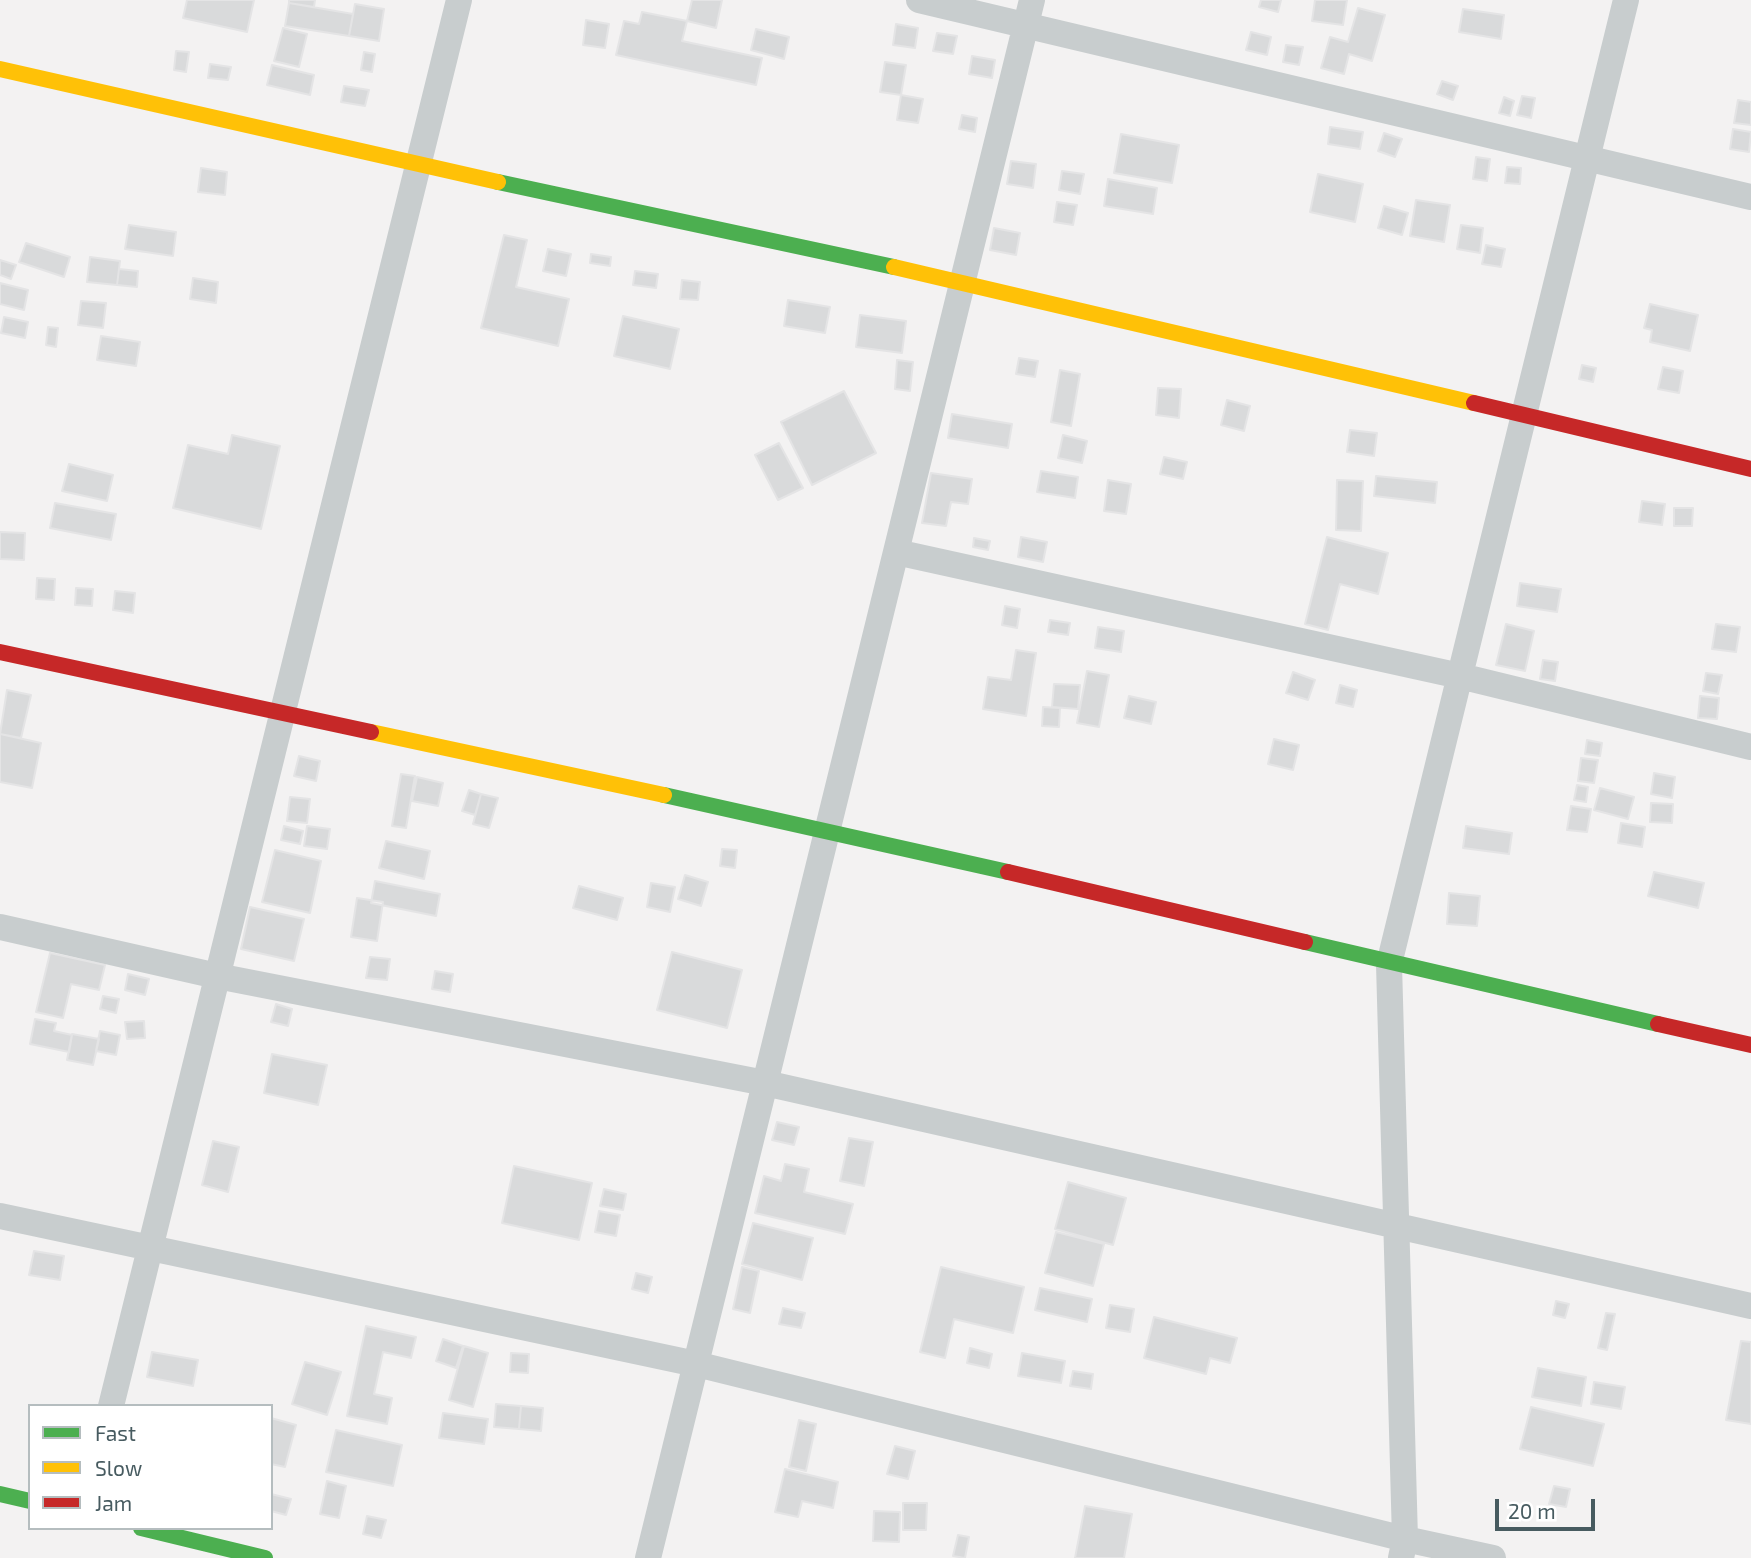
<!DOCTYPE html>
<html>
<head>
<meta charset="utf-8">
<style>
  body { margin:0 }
  #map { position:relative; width:1751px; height:1558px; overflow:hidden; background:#f3f2f2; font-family:"Exo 2",sans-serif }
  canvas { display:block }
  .legend { position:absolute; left:28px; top:1404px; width:245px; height:126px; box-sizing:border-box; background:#fff; border:2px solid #b5bdbf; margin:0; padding:9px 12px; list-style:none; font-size:21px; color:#475b60 }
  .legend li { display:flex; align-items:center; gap:14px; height:35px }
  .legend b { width:35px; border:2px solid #b5bdbf }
  .scale { position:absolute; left:1495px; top:1499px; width:100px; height:32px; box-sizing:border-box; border:4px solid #475b60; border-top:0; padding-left:9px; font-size:21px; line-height:24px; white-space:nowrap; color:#475b60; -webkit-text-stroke:5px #fff; paint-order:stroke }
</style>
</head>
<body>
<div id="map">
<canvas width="1751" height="1558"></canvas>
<ul class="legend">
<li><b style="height:9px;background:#4caf50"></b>Fast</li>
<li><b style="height:9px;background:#ffc107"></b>Slow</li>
<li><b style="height:9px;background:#c62828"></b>Jam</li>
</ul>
<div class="scale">20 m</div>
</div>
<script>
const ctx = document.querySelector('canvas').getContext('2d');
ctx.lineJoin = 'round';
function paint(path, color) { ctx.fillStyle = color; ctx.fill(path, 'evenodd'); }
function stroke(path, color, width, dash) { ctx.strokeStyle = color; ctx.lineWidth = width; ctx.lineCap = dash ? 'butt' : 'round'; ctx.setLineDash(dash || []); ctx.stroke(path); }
const building = new Path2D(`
  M187 0H254L247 32 183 18Z
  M289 0H315L314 7 289 3Z
  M692 0H722L716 28 687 21Z
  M1261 0H1281L1278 12 1259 7Z
  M1315 0H1347L1343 25 1312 21Z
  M289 3 353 14 349 36 285 26Z
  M355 4 384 9 379 41 349 36Z
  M1358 8 1385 15 1372 61 1349 54 1344 74 1321 68 1330 37 1348 42Z
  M1463 9 1504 15 1501 39 1459 32Z
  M642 12 687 21 682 41 762 58 756 85 616 55 624 21 639 24Z
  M586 20 609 24 605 48 583 45Z
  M896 24 918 28 915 48 893 45Z
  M283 28 307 34 299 67 274 61Z
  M756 29 789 37 784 59 751 50Z
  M1251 32 1271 37 1267 55 1246 50Z
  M937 33 957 36 953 54 933 51Z
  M1286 45 1303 47 1299 65 1283 62Z
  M176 51 189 52 186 72 174 70Z
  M364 52 375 54 372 72 361 70Z
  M972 56 995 60 992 78 969 74Z
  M885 62 906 65 901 95 880 92Z
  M210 64 231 67 228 80 208 78Z
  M272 65 314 75 310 95 267 85Z
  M1442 81 1458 86 1453 100 1437 94Z
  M344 86 369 90 365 106 341 102Z
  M901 95 923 99 918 123 897 120Z
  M1522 96 1535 98 1531 118 1517 115Z
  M1504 97 1514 101 1510 116 1499 113Z
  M1738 100 1751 102V125L1734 123Z
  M962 115 977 118 975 132 959 129Z
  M1330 127 1363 132 1360 149 1328 144Z
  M1733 129 1751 132 1749 152 1730 149Z
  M1384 133 1402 139 1395 157 1378 151Z
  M1121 134 1179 145 1172 183 1114 173Z
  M1476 157 1490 159 1487 181 1473 179Z
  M1011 161 1036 164 1033 188 1007 184Z
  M1507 167 1521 168 1520 184 1505 183Z
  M201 168 227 172 225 195 198 192Z
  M1062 171 1084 174 1080 194 1059 190Z
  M1318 174 1363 184 1355 222 1310 212Z
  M1108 179 1157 188 1153 214 1104 206Z
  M1416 200 1450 205 1444 242 1410 236Z
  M1057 202 1077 205 1073 225 1054 222Z
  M1384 206 1408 213 1402 235 1378 228Z
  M129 225 176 232 173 256 125 249Z
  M1461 225 1483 228 1480 253 1457 249Z
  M994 228 1020 233 1016 255 990 250Z
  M504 235 527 240 516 287 569 299 558 346 481 328Z
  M26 243 70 257 64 277 19 262Z
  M1486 245 1505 249 1501 267 1482 264Z
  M548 249 571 254 566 276 543 271Z
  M591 254 611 257 610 266 590 263Z
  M90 257 120 261 117 285 87 282Z
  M0 260 16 265 11 279 0 275Z
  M119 269 138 271 137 287 117 285Z
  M635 271 658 274 656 288 633 285Z
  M193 278 218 282 216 303 190 299Z
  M682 280 700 282 698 300 680 299Z
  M0 283 28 290 24 310 0 304Z
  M788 300 830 307 825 333 784 326Z
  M81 301 106 303 103 328 78 325Z
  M1650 304 1698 315 1690 351 1650 342 1652 330 1644 328Z
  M860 315 906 321 902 353 856 347Z
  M623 316 679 329 670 369 614 356Z
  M4 317 28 322 25 338 1 333Z
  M48 327 58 328 56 347 46 345Z
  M101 336 140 342 136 366 97 360Z
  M1019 358 1038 361 1035 377 1016 374Z
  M897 360 913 362 910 391 895 389Z
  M1582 365 1596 368 1593 382 1579 379Z
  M1663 367 1683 371 1679 393 1658 389Z
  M1060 370 1080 374 1071 426 1051 422Z
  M1158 388 1181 389 1179 418 1156 415Z
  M844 391 876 453 812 485 781 422Z
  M1227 400 1250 406 1244 431 1221 425Z
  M952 414 1012 424 1008 448 948 438Z
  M1350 430 1377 433 1374 456 1347 452Z
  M232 435 280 446 261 529 173 508 188 445 228 454Z
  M1063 435 1087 441 1082 463 1058 458Z
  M779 443 803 488 778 500 755 455Z
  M1164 457 1187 462 1183 479 1160 474Z
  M69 464 113 475 107 501 62 491Z
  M1041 471 1078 477 1075 498 1037 492Z
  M931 473 972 479 968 504 951 502 946 526 922 523Z
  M1376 476 1437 482 1435 503 1374 496Z
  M1108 480 1131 484 1126 514 1104 511Z
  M1337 480 1363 481 1361 531 1336 530Z
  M1642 501 1665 504 1662 525 1639 522Z
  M55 503 116 514 111 540 50 528Z
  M1674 508H1693L1692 526H1674Z
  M0 532 25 533 24 560 0 559Z
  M1021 537 1047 542 1043 562 1018 557Z
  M1327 537 1388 553 1378 594 1340 584 1328 630 1305 624Z
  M974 538 990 541 988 550 973 547Z
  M37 578 55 579 54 600 36 599Z
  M1520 583 1561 589 1557 612 1517 606Z
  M76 588 93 589 92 606 75 605Z
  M115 591 135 593 133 613 113 610Z
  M1005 606 1020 609 1017 628 1002 625Z
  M1050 620 1070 623 1068 635 1048 632Z
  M1506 624 1534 631 1525 671 1496 665Z
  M1716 624 1740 627 1736 652 1712 649Z
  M1098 627 1124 631 1121 652 1095 648Z
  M1016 650 1036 653 1026 716 983 709 988 677 1011 680Z
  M1543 660 1558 662 1555 681 1540 679Z
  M1087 671 1109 675 1099 727 1077 723Z
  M1293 672 1315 680 1308 700 1286 693Z
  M1706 673 1722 675 1718 694 1703 691Z
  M1054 684 1080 685 1078 709 1052 707Z
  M1340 685 1357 690 1353 707 1336 703Z
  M7 690 31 695 21 738 0 734Z
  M1129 696 1156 702 1151 724 1124 718Z
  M1700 696 1719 698 1717 719 1698 718Z
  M1043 707 1060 708 1059 727 1042 726Z
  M0 734 41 743 32 788 0 782Z
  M1274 739 1299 745 1293 770 1268 764Z
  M1587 740 1602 743 1600 756 1585 754Z
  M299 756 320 761 316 781 294 776Z
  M1581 758 1598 760 1594 783 1578 781Z
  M1654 773 1675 777 1672 798 1651 794Z
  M401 774 415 776 406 828 392 826Z
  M417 777 443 783 438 806 412 801Z
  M1577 785 1588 787 1586 802 1574 800Z
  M1600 788 1634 797 1628 819 1594 810Z
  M469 790 481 794 475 815 462 811Z
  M481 794 498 798 489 828 473 824Z
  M290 797 310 799 307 823 287 821Z
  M1651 803 1673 804 1672 823 1650 822Z
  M1571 806 1591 809 1587 832 1567 830Z
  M1621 823 1645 827 1642 847 1618 843Z
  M284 826 303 831 300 844 281 840Z
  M307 826 330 829 327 849 304 846Z
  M1466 826 1512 833 1509 854 1463 848Z
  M386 841 430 851 424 879 379 868Z
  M722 849 737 850 735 868 720 866Z
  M275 850 321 861 310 913 262 902Z
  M1654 872 1704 883 1698 908 1648 896Z
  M685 875 708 882 701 906 678 899Z
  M375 881 440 894 436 916 371 903Z
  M651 883 675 887 670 912 647 907Z
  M579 886 623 898 617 920 573 908Z
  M1449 893 1480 896 1477 926 1447 924Z
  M357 898 383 902 377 941 351 937Z
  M250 907 304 919 294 961 241 949Z
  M672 952 742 970 727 1028 657 1010Z
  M50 953 105 965 99 990 71 984 63 1018 36 1012Z
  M370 957 390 959 387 980 366 978Z
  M435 971 453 974 450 992 432 989Z
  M128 974 149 979 145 995 125 990Z
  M103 996 119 999 116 1013 100 1009Z
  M276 1004 292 1009 288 1026 271 1022Z
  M35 1019 56 1023 54 1031 72 1035 69 1052 30 1044Z
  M144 1021 145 1038 127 1039 125 1022Z
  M100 1031 120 1035 116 1055 96 1051Z
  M72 1034 99 1039 93 1065 67 1060Z
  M272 1054 327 1065 318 1105 264 1093Z
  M777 1122 799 1127 794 1145 772 1140Z
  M849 1138 873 1142 864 1186 840 1181Z
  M213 1141 239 1147 228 1192 202 1185Z
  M785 1164 809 1169 804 1192 853 1204 845 1234 755 1213 764 1176 781 1181Z
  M514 1166 592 1183 579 1240 502 1223Z
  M1068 1182 1126 1198 1113 1245 1055 1229Z
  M604 1189 626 1194 623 1210 600 1206Z
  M599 1211 620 1215 616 1236 595 1232Z
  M753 1223 813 1238 802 1280 742 1264Z
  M1056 1232 1104 1244 1093 1286 1045 1273Z
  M34 1251 64 1256 60 1280 29 1275Z
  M742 1267 759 1271 750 1313 733 1309Z
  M941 1267 1024 1287 1013 1333 954 1319 945 1358 920 1352Z
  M636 1273 652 1277 648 1293 632 1289Z
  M1040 1288 1092 1299 1087 1322 1035 1310Z
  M1556 1301 1569 1304 1565 1318 1553 1315Z
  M1110 1305 1134 1309 1130 1332 1106 1328Z
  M783 1308 805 1313 801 1328 779 1324Z
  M1606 1313 1615 1314 1607 1350 1598 1348Z
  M1154 1317 1237 1338 1230 1363 1210 1358 1206 1374 1144 1358Z
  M366 1326 416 1337 411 1358 383 1352 374 1394 392 1398 387 1424 347 1416Z
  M443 1339 463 1346 456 1368 436 1361Z
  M1741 1341 1751 1342V1424L1726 1420Z
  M464 1346 488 1353 473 1407 449 1400Z
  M970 1348 992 1354 989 1368 967 1363Z
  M152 1352 198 1360 193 1386 147 1377Z
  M511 1353 529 1354 528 1373 510 1372Z
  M1022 1353 1065 1361 1061 1383 1018 1376Z
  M305 1362 341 1372 327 1415 292 1404Z
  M1538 1368 1586 1377 1581 1406 1532 1397Z
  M1073 1371 1093 1374 1091 1389 1070 1386Z
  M1594 1382 1625 1387 1621 1409 1591 1404Z
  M496 1404 521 1406 519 1429 494 1427Z
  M521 1406 543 1408 541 1431 519 1429Z
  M1531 1407 1604 1424 1593 1466 1520 1449Z
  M443 1413 488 1419 484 1444 439 1438Z
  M271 1418 296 1425 285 1467 271 1464Z
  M799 1420 816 1424 806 1471 789 1467Z
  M336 1430 402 1445 393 1486 326 1472Z
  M895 1446 915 1451 908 1479 887 1474Z
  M785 1469 838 1482 833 1508 802 1501 798 1517 775 1512Z
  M327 1481 346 1486 339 1518 320 1514Z
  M1554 1486 1570 1489 1566 1507 1549 1504Z
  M271 1494 291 1499 286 1515 271 1511Z
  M903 1503H927L926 1530H903Z
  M1085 1506 1132 1514 1124 1558H1075Z
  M874 1511 900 1512 899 1542 873 1541Z
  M367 1516 386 1520 381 1538 363 1534Z
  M958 1535 969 1537 965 1558 953 1556Z`);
const street = new Path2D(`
  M919 0 1751 197
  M896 552 1460 676 1751 747
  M0 927 217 976 765 1083 1751 1306
  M0 1216 696 1364 1405 1539 1493 1558
  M111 1406 459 0
  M648 1558 1032 0
  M1401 1558 1405 1539 1389 964 1626 0`);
const fast = new Path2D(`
  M498 182 894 267
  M664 795 1008 872
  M1305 942 1658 1024
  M0 1494 30 1501
  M141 1528 265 1558`);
const slow = new Path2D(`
  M0 69 498 182
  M894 267 1474 403
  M371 732 664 795`);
const jam = new Path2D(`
  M1474 403 1751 469
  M0 652 371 732
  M1008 872 1305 942
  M1658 1024 1751 1045`);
paint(building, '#d9dadb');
stroke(building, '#e4e4e5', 2);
stroke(street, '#c8cdce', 26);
stroke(fast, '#4caf50', 16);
stroke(slow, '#ffc107', 16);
stroke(jam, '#c62828', 16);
</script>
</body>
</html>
